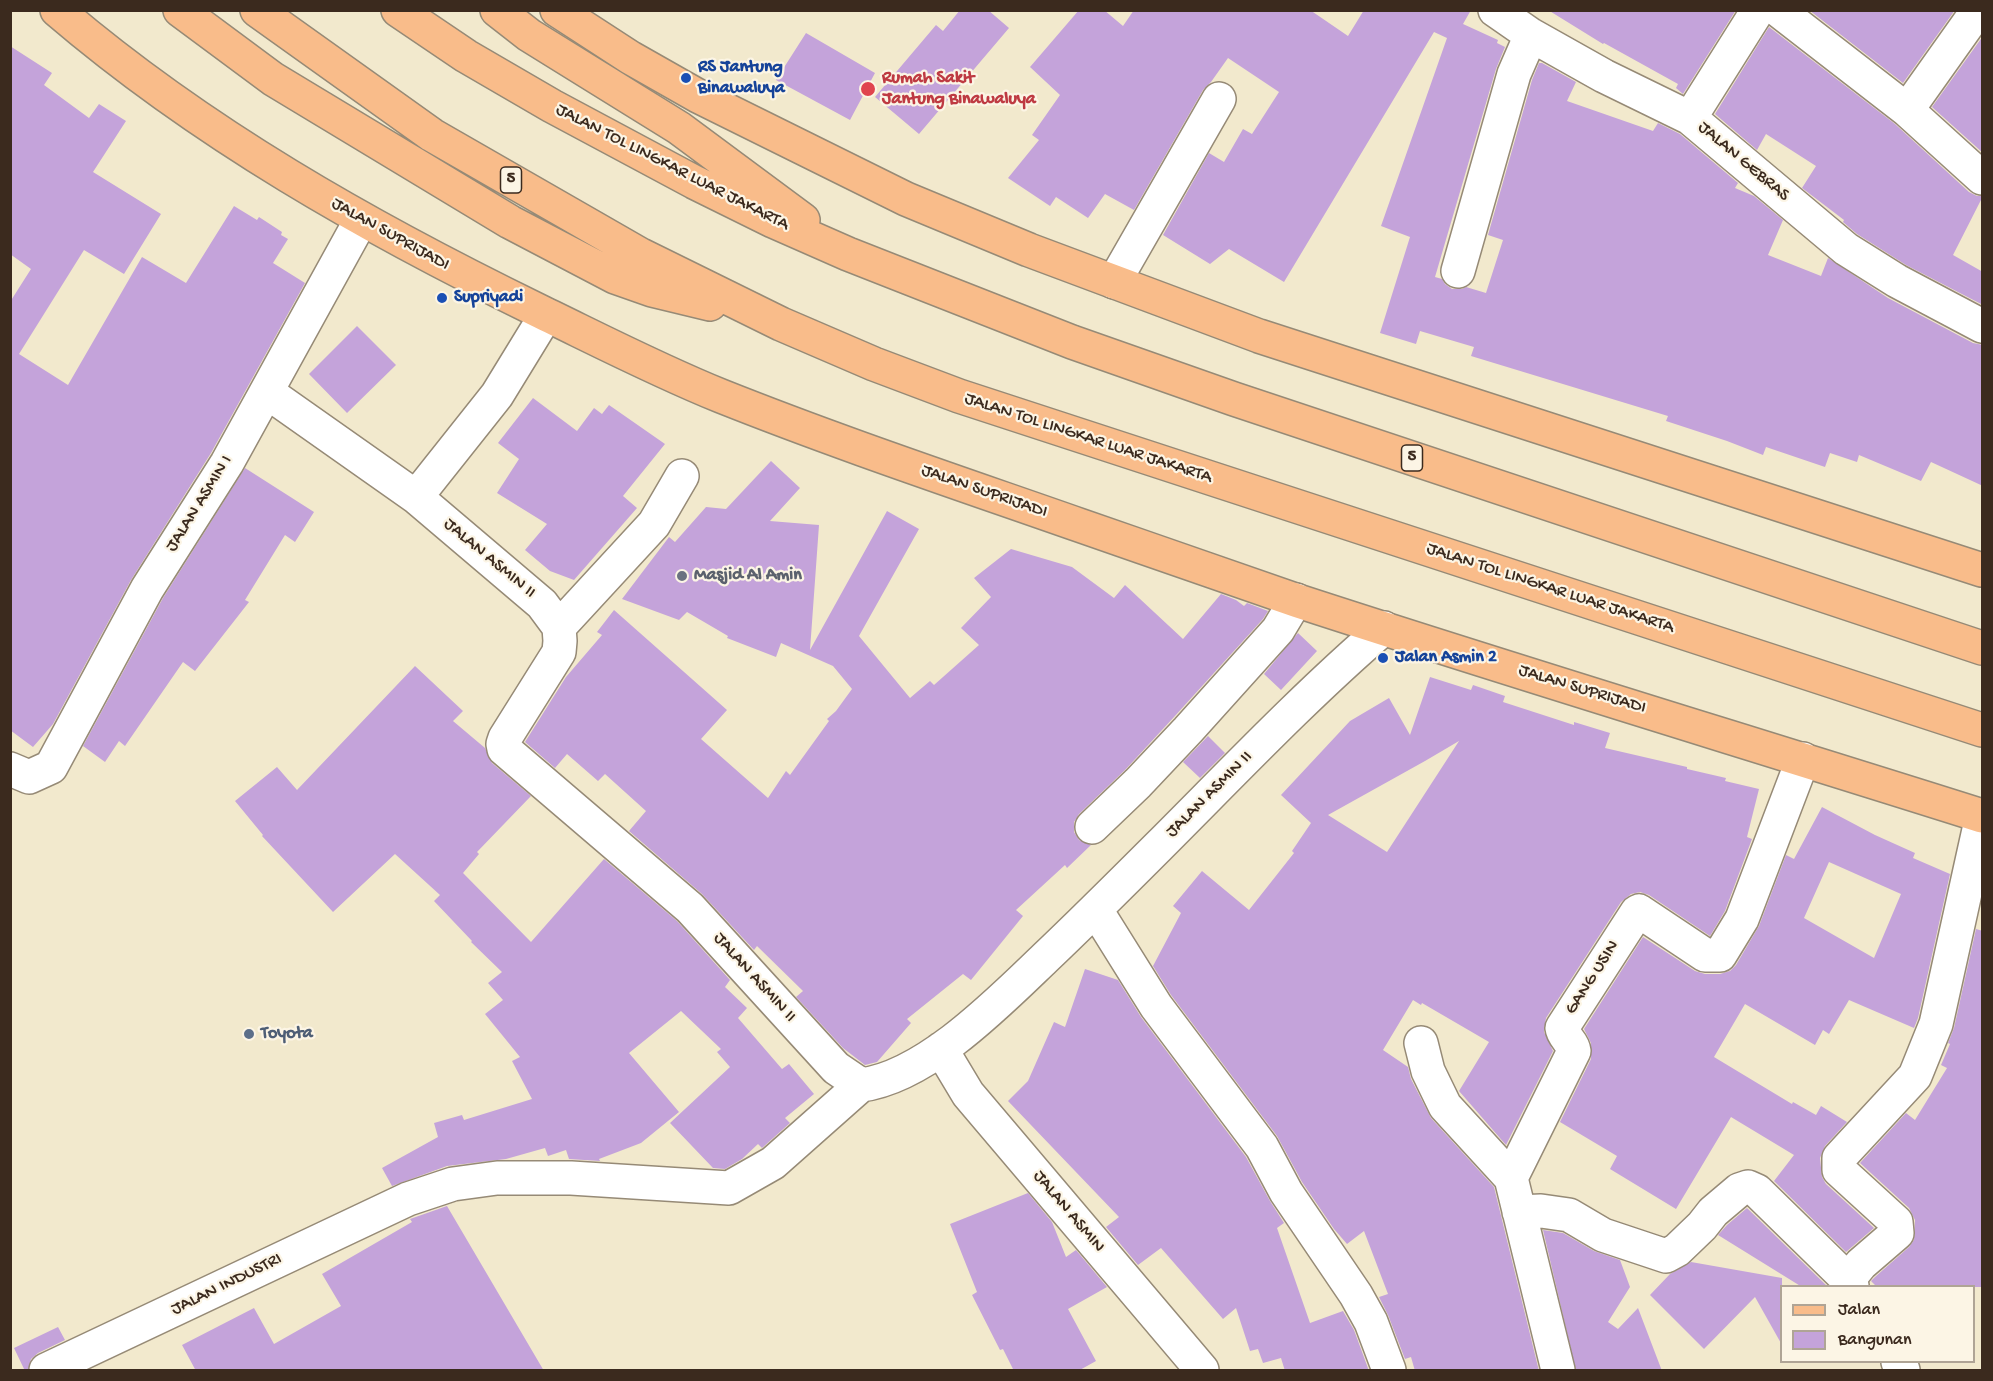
<!DOCTYPE html>
<html>
<head>
<meta charset="utf-8">
<style>
  body { margin:0 }
  #map { position:relative; width:1993px; height:1381px; overflow:hidden; background:#f2e9cd; font-family:"Gochi Hand",sans-serif }
  canvas { display:block }
  .frame { position:absolute; inset:0; border:12px solid #3b2a1e; pointer-events:none }
  .legend { position:absolute; left:1780px; top:1285px; width:195px; height:78px; box-sizing:border-box; background:#fcf5e5; border:2px solid #afa495; margin:0; padding:8px 10px; list-style:none; font-size:18px; color:#3b2a1e }
  .legend li { display:flex; align-items:center; gap:12px; height:30px }
  .legend b { width:30px; border:2px solid #afa495 }
</style>
</head>
<body>
<div id="map">
<canvas width="1993" height="1381"></canvas>
<div class="frame"></div>
<ul class="legend">
<li><b style="height:8px;background:#f9bc8a"></b>Jalan</li>
<li><b style="height:16px;background:#c4a3da"></b>Bangunan</li>
</ul>
</div>
<script>
const ctx = document.querySelector('canvas').getContext('2d');
ctx.lineJoin = 'round';
function paint(path, color) { ctx.fillStyle = color; ctx.fill(path, 'evenodd'); }
function stroke(path, color, width, dash) { ctx.strokeStyle = color; ctx.lineWidth = width; ctx.lineCap = dash ? 'butt' : 'round'; ctx.setLineDash(dash || []); ctx.stroke(path); }
function drawText(font, color, halo, rows, align = 'center') {
  ctx.font = font + ' "Gochi Hand",sans-serif'; ctx.lineWidth = 4.5; ctx.setLineDash([]); ctx.textBaseline = 'middle'; ctx.strokeStyle = halo; ctx.fillStyle = color; for (const [text, x, y, turn = 0] of rows) {
    ctx.save(); ctx.translate(x, y); ctx.rotate((+turn || 0) * Math.PI / 180); ctx.textAlign = isNaN(turn) ? turn : align; if (halo) ctx.strokeText(text, 0, 0); ctx.fillText(text, 0, 0); ctx.restore();
  }
}
const building = new Path2D(`
  M960 10H988L1009 28 919 134 875 97 936 25 943 31Z
  M1079 10H1104L1123 26 1134 10H1310L1348 36 1364 10H1471L1463 24 1498 40 1497 43 1505 47 1496 69 1435 277 1442 279 1445 284 1452 289H1462L1466 287 1486 293 1503 240 1488 235 1532 80 1539 63H1542L1576 82 1567 101 1653 131 1658 123 1680 134 1738 183 1735 188 1754 196 1783 220 1768 255 1821 276 1828 258 1888 298 1973 343 1983 345V486L1931 462 1921 481 1859 455 1857 462 1830 453 1825 467 1766 447 1763 455 1727 441 1666 421 1668 416 1471 356 1474 347 1420 331 1416 344 1380 333 1410 237 1381 226 1447 38 1434 32 1284 282 1229 249 1210 264 1163 235 1209 153 1224 162 1243 129 1252 134 1279 92 1228 58 1211 82 1203 90 1134 210 1105 194 1088 218 1056 197 1050 206 1008 178 1039 140 1032 135 1060 95 1030 67Z
  M1548 10H1736L1683 94 1676 88 1678 84 1604 43 1603 44Z
  M1809 10H1955L1903 83Z
  M1769 27 1895 124 1969 192 1977 196H1983L1953 255 1983 272V305L1906 265 1857 234 1843 222 1844 220 1802 188 1816 166 1766 134 1757 150 1715 114Z
  M806 33 875 73 850 120 776 80Z
  M1983 36V153L1932 107Z
  M10 46 52 73 44 85 89 118 99 104 126 121 93 172 161 214 124 274 84 250 19 354 68 385 142 257 186 283 234 206 257 220 259 217 282 232 281 235 288 239 273 263 305 283 211 453 131 580 53 724 33 747 10 730V302L31 269 10 254Z
  M357 326 396 365 347 413 309 374Z
  M533 398 577 431 594 408 602 414 609 405 665 444 623 496 637 508 574 580 550 571 525 550 547 524 497 493 519 459 498 443Z
  M771 461 800 488 770 521 819 525 810 650 887 511 919 529 859 636 910 698 930 681 934 685 979 645 961 628 991 597 974 578 1011 549 1072 567 1114 598 1125 585 1183 639 1221 594 1236 600 1244 606 1247 603 1268 611 1263 619 1174 717 1125 770 1079 814 1074 822V832L1079 840 1091 845 1067 868 1065 865 1016 910 1023 916 971 980 963 974 907 1019 911 1023 877 1062 865 1065 843 1048 796 997 803 991 757 946 754 950 702 894 629 831 646 811 605 774 598 781 567 754 555 768 525 742 566 677 602 635 597 632 614 610 727 710 701 739 768 798 786 771 790 775 829 721 827 719 836 711 852 689 833 666 781 643 776 657 727 638 728 636 687 612 679 620 622 599 669 537 675 542 706 507 726 509Z
  M245 468 314 512 295 542 285 535 245 600 249 602 195 671 183 662 125 746 119 741 105 762 83 746 163 598Z
  M1298 633 1317 651 1281 690 1264 674Z
  M415 666 463 711 453 721 485 748 492 763 531 796 477 852 479 854 463 873 531 942 604 859 677 921 730 980 725 987 747 1008 738 1018 782 1069 789 1064 814 1094 785 1118 790 1123 762 1148 758 1144 742 1159 725 1169 713 1168 670 1123 730 1067 717 1052 721 1049 681 1011 629 1053 679 1112 641 1143 599 1159 600 1161 569 1159 566 1150 548 1156 545 1148 506 1159 447 1166 392 1186 382 1168 438 1137 434 1123 462 1115 464 1120 532 1099 512 1061 520 1057 485 1014 503 1000 488 983 502 972 471 942 472 941 434 901 440 895 395 854 333 912 262 836 263 835 235 801 277 767 297 790Z
  M1430 677 1471 690 1473 685 1505 696 1503 702 1574 725V722L1610 733 1605 748 1687 767V769L1726 778 1725 781 1759 789 1747 837 1752 839 1725 911 1710 936 1649 895 1640 892 1631 894 1621 902 1546 1018 1544 1032 1553 1051 1506 1145 1459 1091 1489 1042 1422 1003 1421 1005 1413 1000 1383 1050 1408 1067 1411 1079 1431 1118 1494 1187 1539 1371H1415L1411 1357 1405 1359 1388 1315 1379 1297 1388 1294 1364 1231 1347 1244 1334 1229 1302 1182 1277 1136 1171 995 1153 966 1181 913 1173 906 1202 871 1249 910 1294 853 1292 851 1311 823 1281 795 1350 721 1389 698 1410 735ZM1459 741 1387 852 1328 815 1425 761Z
  M1208 736 1225 753 1200 778 1183 762Z
  M1822 807 1875 835 1915 853 1913 858 1950 874 1918 1018 1914 1028 1849 1000 1829 1034 1823 1030 1815 1045 1745 1004 1714 1057 1792 1104 1793 1102 1816 1115 1821 1106 1847 1122 1825 1146 1820 1158 1822 1177 1826 1184 1874 1228 1846 1252 1774 1181 1794 1155 1731 1117 1676 1209 1610 1169 1617 1156 1560 1122 1591 1059V1043L1584 1029 1643 937 1695 971 1705 974H1720L1730 971 1736 965 1759 926 1786 855 1794 859ZM1829 862 1901 894 1874 958 1804 918Z
  M1976 929 1983 931V1287H1877L1871 1281 1875 1277 1909 1247 1914 1240 1915 1220 1909 1208 1860 1163 1906 1113 1915 1120 1947 1068 1941 1065 1950 1044 1948 1043 1954 1028Z
  M1085 969 1118 980 1141 1017 1246 1157 1270 1201 1284 1223 1277 1228 1310 1323 1343 1311 1354 1330 1369 1371H1285L1281 1358 1263 1363 1258 1349 1250 1351 1236 1308 1223 1319 1161 1248 1138 1265 1106 1227 1119 1217 1008 1101 1028 1081 1054 1022 1065 1027Z
  M1028 1193 1052 1222 1066 1257 1076 1250 1107 1287 1068 1309 1096 1361 1078 1371H1014L1003 1349 1000 1350 972 1295 977 1292 950 1224Z
  M447 1206 544 1371H196L182 1345 254 1308 274 1344 341 1306 322 1274 412 1222 410 1219Z
  M1747 1208 1827 1286 1826 1287H1802L1718 1235 1727 1225Z
  M1543 1230 1563 1233 1594 1251 1620 1260 1630 1287 1608 1322 1618 1329 1638 1308 1662 1371H1576Z
  M1691 1262 1782 1278V1345L1755 1297 1704 1349 1650 1295 1670 1274Z
  M58 1327 65 1340 38 1353 31 1359 28 1371H25L14 1348Z`);
const minor = new Path2D(`
  M1495 10 1531 35 1604 76 1690 118 1846 249 1897 281 1982 326
  M1778 10 1907 110 1982 178
  M1907 110 1978 10
  M1690 118 1758 10
  M1458 271 1514 74 1531 35
  M1114 282 1219 99
  M267 392 416 497 542 604 559 627 560 641 559 652 505 738 503 744 504 749 690 908 836 1068 861 1085C926 1077 999 1002 1045 958 1084 921 1121 884 1159 846 1233 772 1305 696 1384 628
  M416 497 497 395 546 315
  M559 627 654 524 682 476
  M10 769 29 777 51 767 147 589 227 463 361 220
  M1092 827 1138 783 1188 730 1278 630 1296 600
  M1096 910 1156 1006 1262 1147 1286 1192 1356 1295 1371 1322 1389 1370
  M1421 1043 1428 1071 1445 1106 1511 1178
  M941 1049 968 1094 1202 1370
  M1519 1212 1541 1211 1569 1215 1603 1235 1666 1256 1677 1250 1702 1226 1713 1212 1739 1190 1748 1187 1757 1191 1848 1280 1852 1286
  M1848 1280 1861 1264 1897 1233 1896 1222 1839 1170V1158L1915 1076 1936 1024 1982 816
  M1898 1362 1903 1370
  M46 1370 408 1199 453 1184 497 1178H571L729 1188 773 1163 861 1085
  M1558 1370 1511 1178 1574 1051C1573 1042 1563 1037 1562 1028L1637 912 1639 911 1705 955H1720L1742 919 1803 759`);
const major = new Path2D(`
  M57 10C202 134 369 228 539 311 599 340 659 371 721 396 839 443 959 483 1079 525 1152 550 1224 576 1298 601 1525 675 1754 744 1982 816
  M557 10 631 58 698 96 906 199 1029 250 1259 336 1982 570`);
const highway = new Path2D(`
  M180 10 273 79 510 222 615 277 652 290 710 304
  M257 10 432 135 641 255 781 324 874 364 959 396 1982 730
  M398 10 466 56 552 106 694 182 773 221 848 254 1072 342 1234 399 1982 648
  M497 10 529 35 679 128 803 220`);
const markers = [
  [686,78,6,"#1a4fb4"],
  [868,89,8,"#e0444e"],
  [442,298,6,"#1a4fb4"],
  [682,576,6,"#6b7280"],
  [1383,658,6,"#1a4fb4"],
  [249,1034,6,"#5c6f8a"]
];
const shields = [
  [511,180,21],
  [1412,458,21]
];
const shieldNames = [
  ["5",511,180],
  ["5",1412,458]
];
const transitNames = [
  ["RS Jantung",698,68],
  ["Binawaluya",698,89],
  ["Supriyadi",454,298],
  ["Jalan Asmin 2",1395,658]
];
const healthNames = [
  ["Rumah Sakit",882,79],
  ["Jantung Binawaluya",882,100]
];
const streetNames = [
  ["JALAN GEBRAS",1743,162,40],
  ["JALAN TOL LINGKAR LUAR JAKARTA",672,168,27],
  ["JALAN SUPRIJADI",390,235,29],
  ["JALAN TOL LINGKAR LUAR JAKARTA",1088,439,18],
  ["JALAN SUPRIJADI",984,492,19],
  ["JALAN ASMIN I",200,504,-58],
  ["JALAN ASMIN II",489,559,40],
  ["JALAN TOL LINGKAR LUAR JAKARTA",1550,589,18],
  ["JALAN SUPRIJADI",1582,690,17],
  ["JALAN ASMIN II",1210,795,-45],
  ["JALAN ASMIN II",754,978,48],
  ["GANG USIN",1593,978,-57],
  ["JALAN ASMIN",1068,1212,50],
  ["JALAN INDUSTRI",227,1285,-26]
];
const worshipNames = [
  ["Masjid Al Amin",694,576]
];
const serviceNames = [
  ["Toyota",261,1034]
];
paint(building, '#c4a3da');
stroke(minor, '#968a76', 36);
stroke(major, '#968a76', 36);
stroke(highway, '#968a76', 36);
stroke(minor, '#fff', 33);
stroke(major, '#f9bc8a', 33);
stroke(highway, '#f9bc8a', 33);
for (const [x, y, r, color] of markers) { const dot = new Path2D(); dot.arc(x, y, r, 0, 2 * Math.PI); ctx.fillStyle = color; ctx.fill(dot); stroke(dot, '#fcf5e5', 2); }
for (const [x, y, w] of shields) { const box = new Path2D(); box.roundRect(x - w / 2, y - 13, w, 26, 4.5); ctx.fillStyle = '#fcf5e5'; ctx.fill(box); stroke(box, '#3b2a1e', 1.5); }
drawText('bold 16px', '#3b2a1e', null, shieldNames);
drawText('bold 18px', '#164399', '#fcf5e5', transitNames, 'left');
drawText('bold 18px', '#be3a42', '#fcf5e5', healthNames, 'left');
drawText('18px', '#3b2a1e', '#fcf5e5', streetNames);
drawText('bold 18px', '#5b616d', '#fcf5e5', worshipNames, 'left');
drawText('bold 18px', '#4e5e75', '#fcf5e5', serviceNames, 'left');
</script>
</body>
</html>
